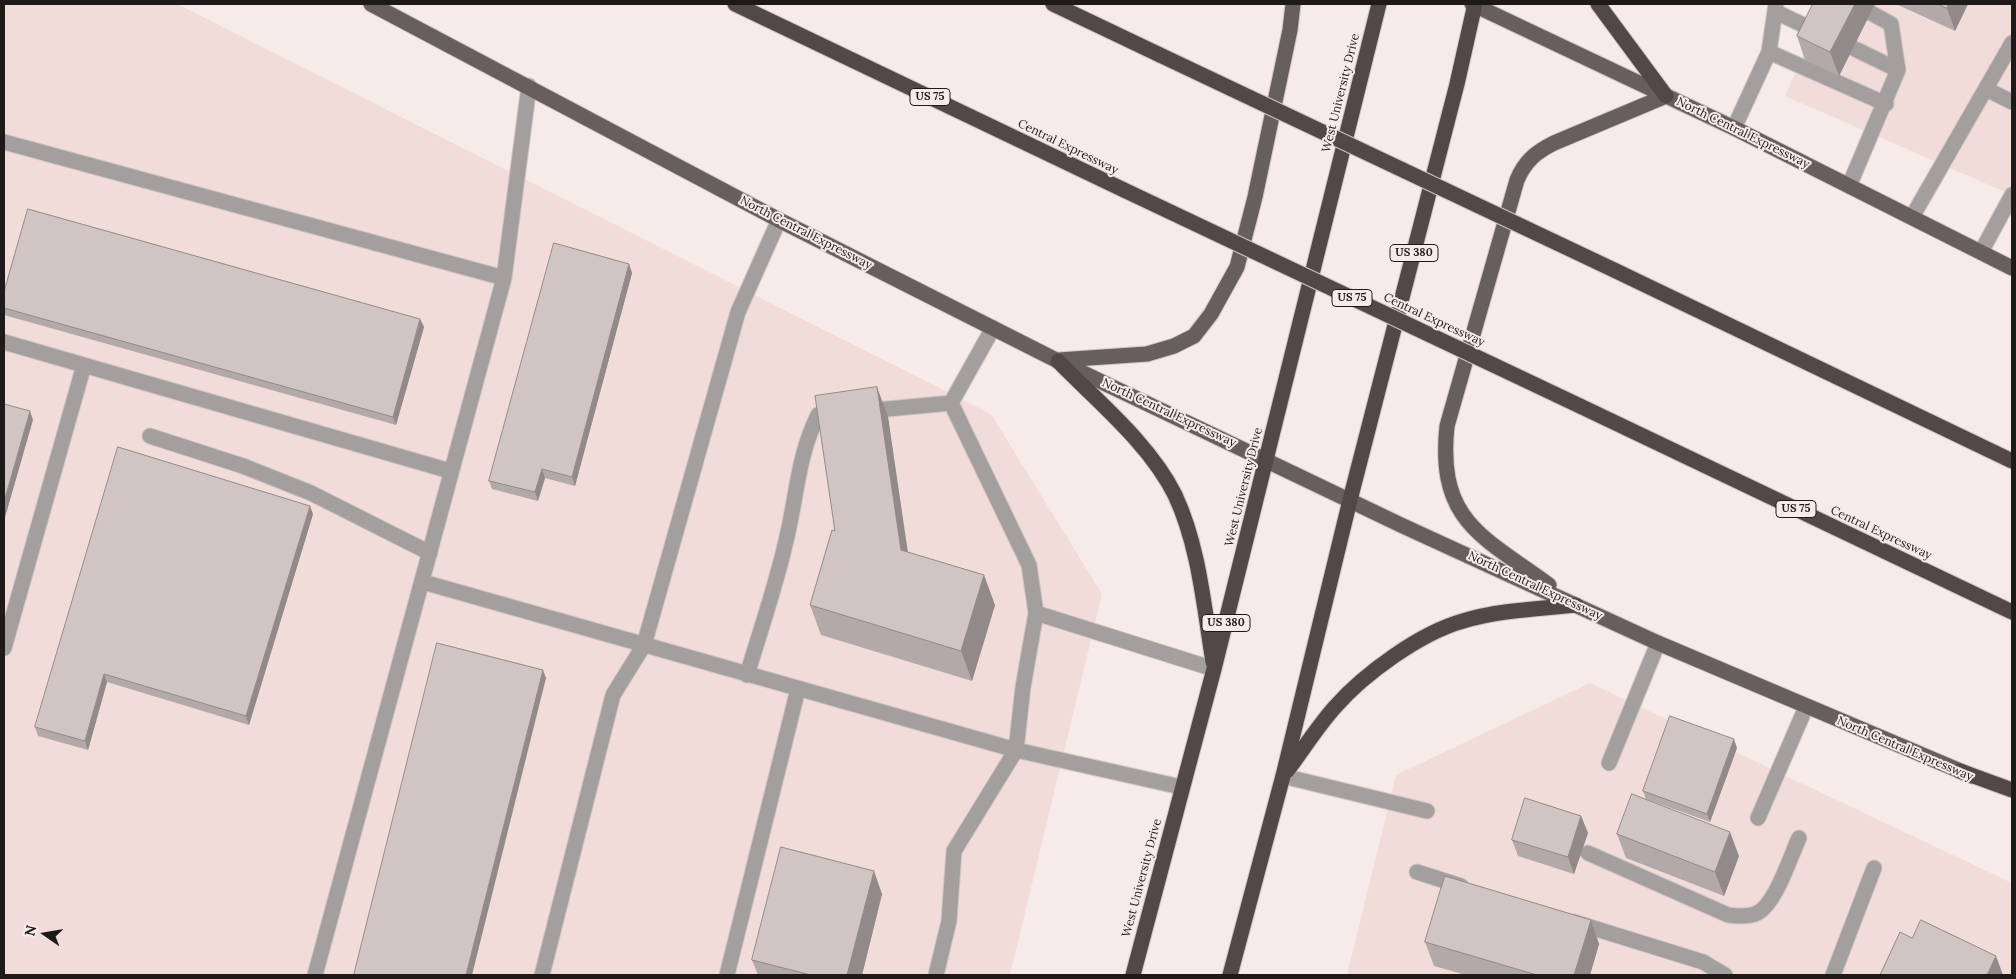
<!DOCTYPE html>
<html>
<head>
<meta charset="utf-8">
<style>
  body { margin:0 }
  #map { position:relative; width:2016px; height:979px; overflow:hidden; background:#f7ebea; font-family:Lora,serif }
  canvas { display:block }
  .frame { position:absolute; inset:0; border:5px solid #1e1a19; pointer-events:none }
  .north { position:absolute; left:20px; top:909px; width:50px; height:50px; -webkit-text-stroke:4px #f7ebea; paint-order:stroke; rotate:283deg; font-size:14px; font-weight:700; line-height:20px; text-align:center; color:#1e1a19 }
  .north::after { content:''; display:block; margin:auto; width:18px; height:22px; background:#1e1a19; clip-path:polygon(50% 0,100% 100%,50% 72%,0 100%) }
</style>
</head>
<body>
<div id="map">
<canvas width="2016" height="979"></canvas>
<div class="frame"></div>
<div class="north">N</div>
</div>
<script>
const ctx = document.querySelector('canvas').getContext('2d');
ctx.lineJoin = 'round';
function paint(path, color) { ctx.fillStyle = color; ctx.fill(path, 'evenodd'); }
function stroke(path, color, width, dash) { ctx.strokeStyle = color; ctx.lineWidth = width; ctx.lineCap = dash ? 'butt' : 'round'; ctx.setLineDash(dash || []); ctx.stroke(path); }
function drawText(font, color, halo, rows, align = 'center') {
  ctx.font = font + ' Lora,serif'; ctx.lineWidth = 4; ctx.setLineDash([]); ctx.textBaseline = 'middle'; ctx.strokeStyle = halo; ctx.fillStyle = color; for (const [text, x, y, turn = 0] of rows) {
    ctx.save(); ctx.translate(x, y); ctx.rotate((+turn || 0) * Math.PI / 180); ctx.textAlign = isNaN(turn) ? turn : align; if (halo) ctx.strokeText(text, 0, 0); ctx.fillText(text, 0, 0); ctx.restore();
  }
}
const built = new Path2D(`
  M4 4H177L991 414 1102 594 1010 975H4Z
  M1825 4H2012V195L1785 96Z
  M1590 683 2012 883V975H1347L1396 775Z`);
const minor = new Path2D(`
  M1776 12 1820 33
  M1871 13 1891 24 1898 70
  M1769 52 1886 104
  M1986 89 2012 102
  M1734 128 1769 52 1776 4
  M4 142 504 278
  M1849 186 1898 70 1853 48
  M1912 217 2012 43
  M1981 252 2012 195
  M4 342 450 471
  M951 403 1029 565 1036 613
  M866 411 951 403 993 328
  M150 436 243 466 311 493 430 553
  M423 582 1016 750 1181 787
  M4 648 84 365
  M747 675C761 628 778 580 788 532 797 492 799 453 818 415L838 413
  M1609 763 1658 643
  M1283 776 1427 811
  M1758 818 1806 707
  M1588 853 1728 915C1736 916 1747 917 1755 914 1775 907 1790 857 1799 838
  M1417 872 1461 886
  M1574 922 1703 962 1725 975
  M315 975 504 278 529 86
  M542 975 613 695 644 645 738 312 779 220
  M727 975 798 689
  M936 975 949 921 954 851 1016 750 1023 687 1036 613 1214 669
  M1833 975 1874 868`);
const major = new Path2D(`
  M371 4 779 220 1058 361 1403 526 1658 643 1972 776
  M1472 4 1734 128 2012 268
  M1059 360 1147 354 1174 346 1194 336 1211 314 1237 267 1255 197 1290 30 1293 4
  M1549 585C1482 536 1437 521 1447 426L1517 180C1525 161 1536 152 1554 143L1666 96`);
const highway = new Path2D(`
  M735 4 1124 190
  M1053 4 1160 55
  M1598 4 1666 96
  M1614 270 2012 461
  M1058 361C1097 401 1150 444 1175 495 1199 546 1204 607 1213 662
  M1580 406 2012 612
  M1287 771C1303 750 1317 727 1335 707 1364 674 1420 633 1463 621 1499 610 1538 609 1576 605
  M1960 771 2012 790
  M1133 975 1214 669 1379 4
  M1230 975 1283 776 1350 500 1457 84 1475 4`);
const highwayBridge = new Path2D(`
  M1160 55 1614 270
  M1124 190 1580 406`);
const wall = new Path2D(`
  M1813 4H1875L1839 76 1805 60 1797 36Z
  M1896 4H1968L1955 31Z
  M629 264 632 273 575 486 545 478 538 501 492 489 489 481Z
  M4 292 420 319 424 327 396 425 4 315Z
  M888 417 907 552 995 605 972 681 821 635 810 605 835 531Z
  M313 514 249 725 107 682 88 750 38 736 35 727Z
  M1737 748 1710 822 1646 799 1643 791Z
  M1581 816 1588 833 1574 874 1518 856 1512 840Z
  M1617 834 1739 856 1724 896 1626 858Z
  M882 894 862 975H758L752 960Z
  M1591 920 1599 944 1590 975H1466L1434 966 1425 942Z`);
const shadedWall = new Path2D(`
  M1855 4H1875L1839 76 1830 52Z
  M1948 4H1968L1955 31 1947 8Z
  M629 264 632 273 575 486 572 477Z
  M420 319 424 327 396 425 393 417Z
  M877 387 888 417 912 580 901 550Z
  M30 411 33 420 4 521V502Z
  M542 469 545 478 538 501 535 492Z
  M310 506 313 514 249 725 246 716Z
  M984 575 995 605 972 681 961 651Z
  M543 670 546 678 472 975H466Z
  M104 674 107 682 88 750 85 741Z
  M1734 739 1737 748 1710 822 1707 814Z
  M1581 816 1588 833 1574 874 1568 857Z
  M1730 832 1739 856 1724 896 1715 872Z
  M874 871 882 894 862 975H847Z
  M1591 920 1599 944 1590 975H1574Z
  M1996 956 2003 975H1987Z`);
const building = new Path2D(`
  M1813 4H1855L1830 52 1797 36Z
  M1938 4H1948L1947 8Z
  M28 209 420 319 393 417 4 308V292Z
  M554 243 629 264 572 477 542 469 535 492 489 481Z
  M877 387 901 550 984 575 961 651 810 605 832 530 835 531 815 396Z
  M4 404 30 411 4 502Z
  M118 447 310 506 246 716 104 674 85 741 35 727Z
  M437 643 543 670 466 975H354Z
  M1670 716 1734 739 1707 814 1643 791Z
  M1632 794 1730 832 1715 872 1617 834Z
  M1525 798 1581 816 1568 857 1512 840Z
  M781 847 874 871 847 975H811L752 960Z
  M1445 876 1591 920 1574 975H1537L1425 942Z
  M1921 920 1996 956 1987 975H1880L1900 932 1912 938Z`);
const shields = [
  [930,97,40],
  [1414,253,48],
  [1352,298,40],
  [1796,509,40],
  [1226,623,48]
];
const shieldNames = [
  ["US 75",930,97],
  ["US 380",1414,253],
  ["US 75",1352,298],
  ["US 75",1796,509],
  ["US 380",1226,623]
];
const streetNames = [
  ["West University Drive",1341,93,-76],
  ["North Central Expressway",1743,133,26],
  ["Central Expressway",1068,147,26],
  ["North Central Expressway",806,233,27],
  ["Central Expressway",1434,320,25],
  ["North Central Expressway",1169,413,25],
  ["West University Drive",1244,487,-76],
  ["Central Expressway",1881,533,25],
  ["North Central Expressway",1535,586,25],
  ["North Central Expressway",1905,749,23],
  ["West University Drive",1142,878,-75]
];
paint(built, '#f1dcda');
stroke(minor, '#d0c5c4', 17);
stroke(major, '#d0c5c4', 17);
stroke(highway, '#d0c5c4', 17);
stroke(minor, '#a49f9f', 15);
stroke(major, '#675f5e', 15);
stroke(highway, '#524847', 15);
stroke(highwayBridge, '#d0c5c4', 17, []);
stroke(highwayBridge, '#524847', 15);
paint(wall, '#b3a9a8');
paint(shadedWall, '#928a88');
paint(building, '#d0c5c3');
stroke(building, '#928a88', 1);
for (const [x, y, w] of shields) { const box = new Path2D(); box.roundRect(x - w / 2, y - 8.5, w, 17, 4); ctx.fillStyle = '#f7ebea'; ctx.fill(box); stroke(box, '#1e1a19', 1); }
drawText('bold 11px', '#1e1a19', null, shieldNames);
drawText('12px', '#1e1a19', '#f7ebea', streetNames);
</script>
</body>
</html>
